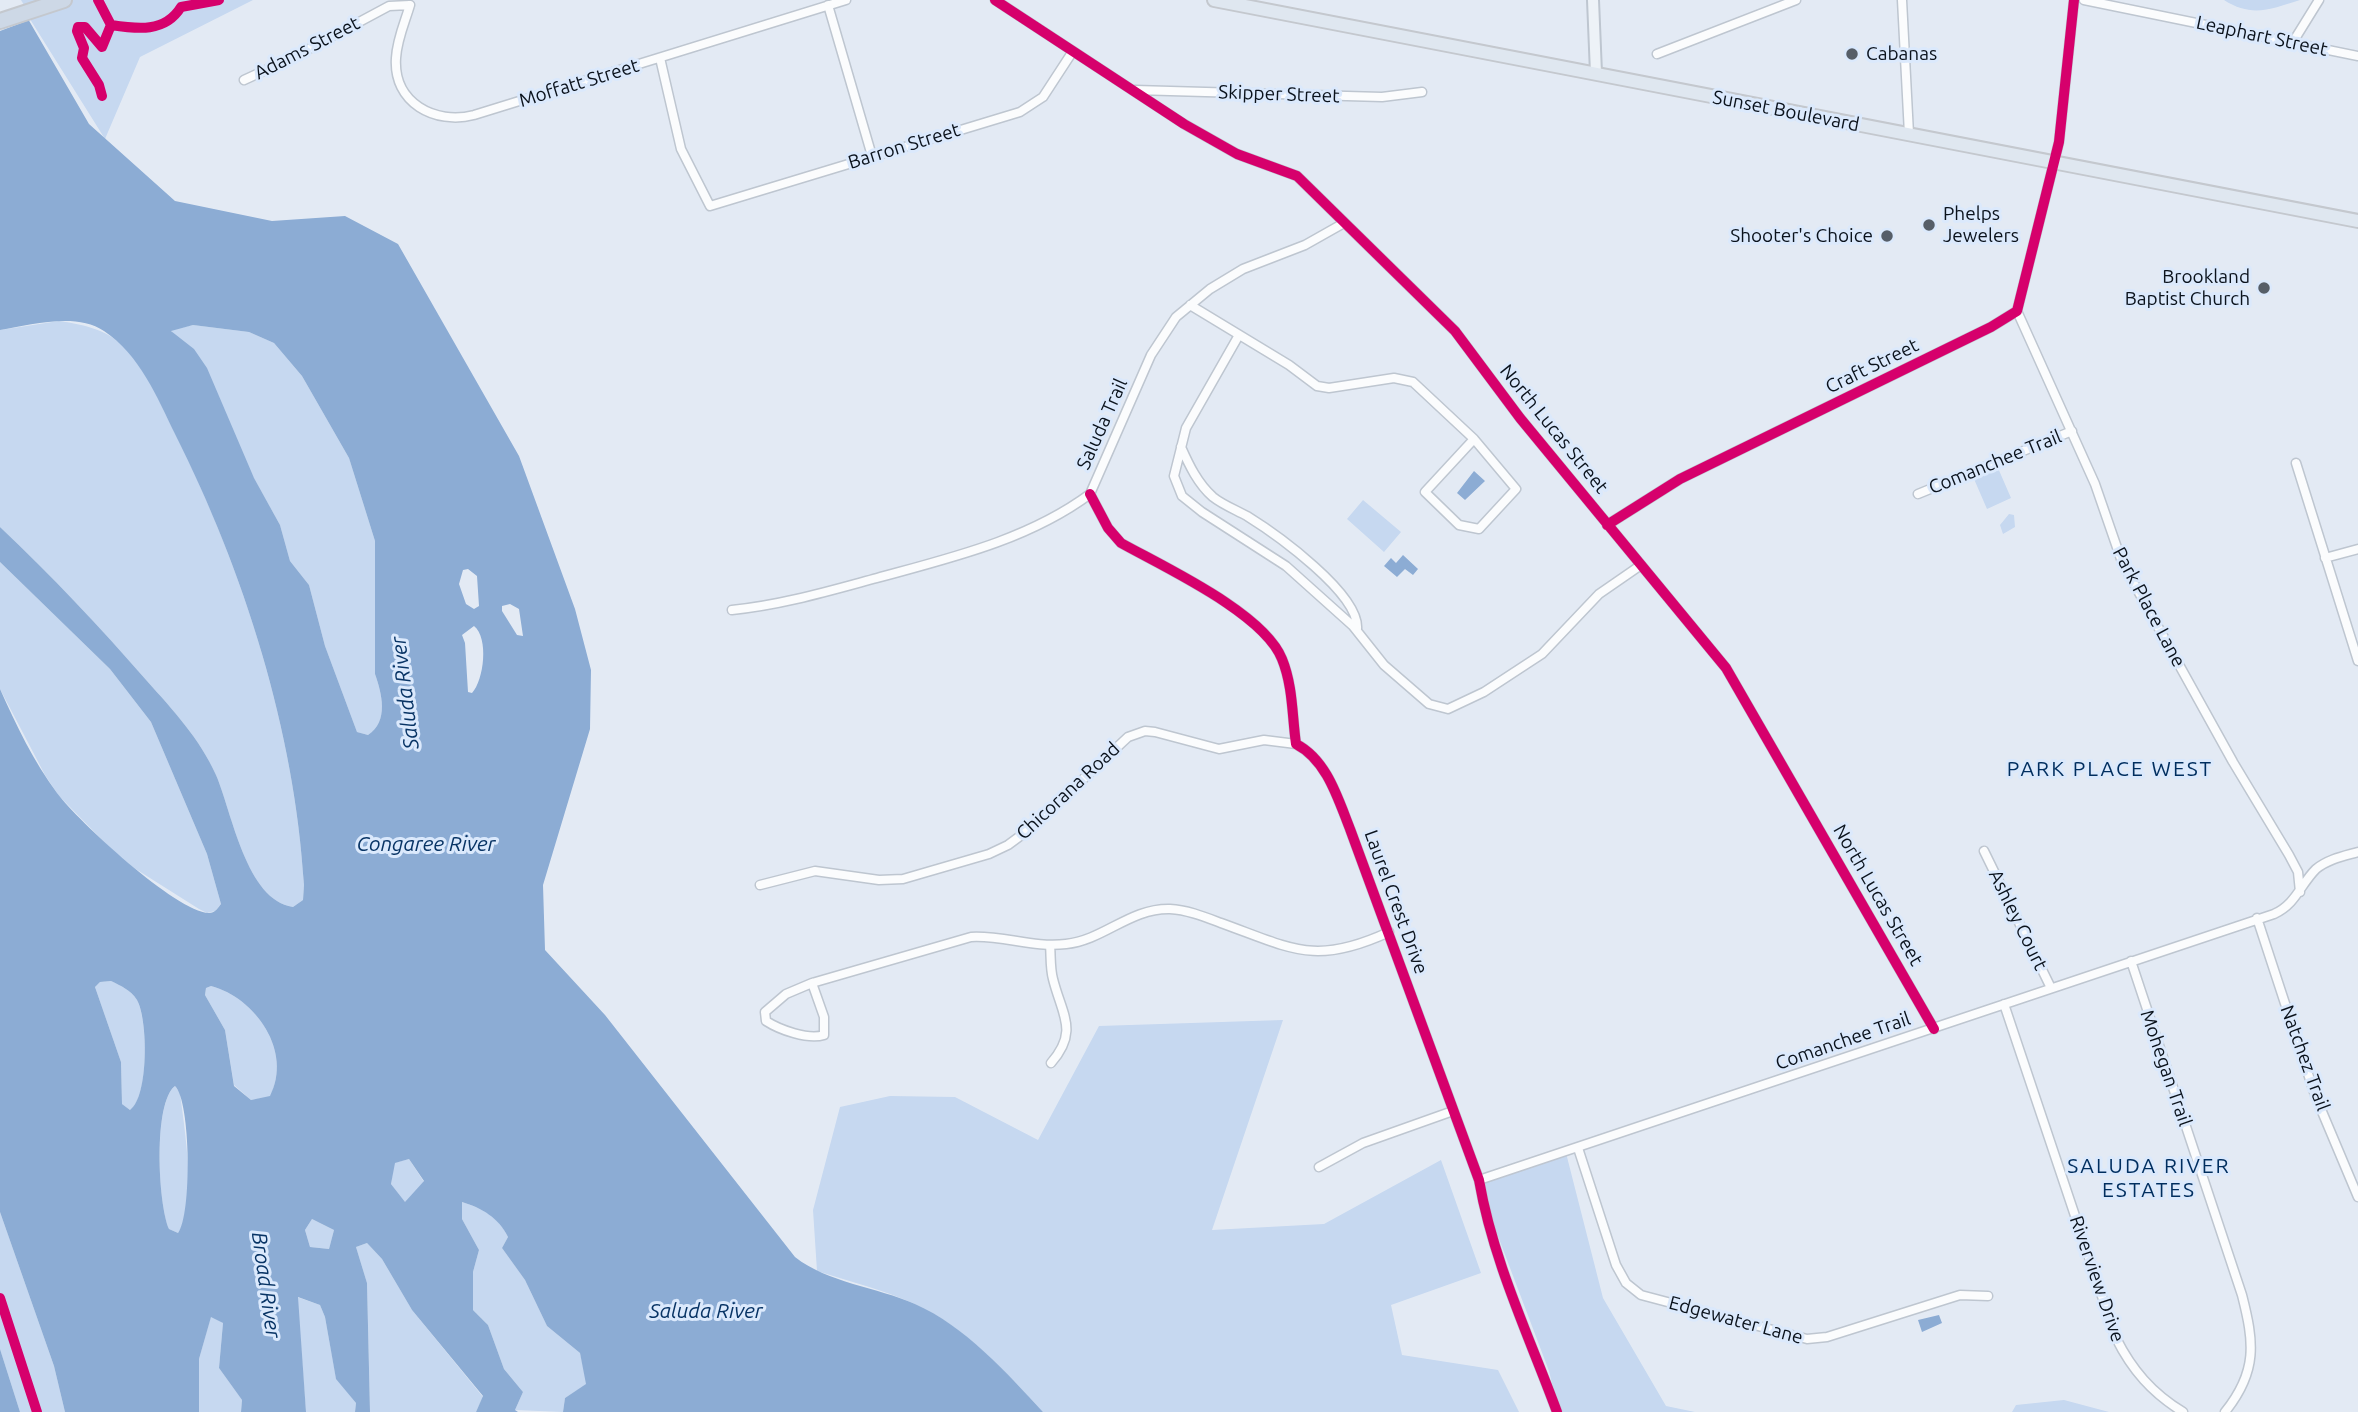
<!DOCTYPE html>
<html>
<head>
<meta charset="utf-8">
<style>
  body { margin:0 }
  canvas { display:block; background:#e3eaf4 }
</style>
</head>
<body>
<canvas width="2358" height="1412"></canvas>
<script>
const ctx = document.querySelector('canvas').getContext('2d');
ctx.lineJoin = 'round';
function paint(path, color) { ctx.fillStyle = color; ctx.fill(path, 'evenodd'); }
function stroke(path, color, width, dash) { ctx.strokeStyle = color; ctx.lineWidth = width; ctx.lineCap = dash ? 'butt' : 'round'; ctx.setLineDash(dash || []); ctx.stroke(path); }
function drawText(font, color, halo, rows, align = 'center') {
  ctx.font = font + ' Ubuntu,sans-serif'; ctx.lineWidth = 6; ctx.setLineDash([]); ctx.textBaseline = 'middle'; ctx.strokeStyle = halo; ctx.fillStyle = color; for (const [text, x, y, turn = 0] of rows) {
    ctx.save(); ctx.translate(x, y); ctx.rotate((+turn || 0) * Math.PI / 180); ctx.textAlign = isNaN(turn) ? turn : align; if (halo) ctx.strokeText(text, 0, 0); ctx.fillText(text, 0, 0); ctx.restore();
  }
}
const green = new Path2D(`
  M18 0H253L140 57 105 139Z
  M2224 0H2300C2271 9 2252 18 2224 0Z
  M59 321C86 325 110 330 129 352 149 375 162 408 176 435 244 572 295 732 304 885L303 900 293 907C246 900 232 812 216 775 200 739 173 710 147 681 100 627 52 576 0 527V330Z
  M193 325 249 332 274 343 302 376 349 458 375 541V674C382 694 389 721 368 735L357 732 325 646 309 585 290 561 280 525 171 330Z
  M1998 468 2011 498 1987 509 1974 479Z
  M1363 500 1401 532 1384 552 1347 519Z
  M2009 514 2014 515 2015 527 2003 534 2000 525Z
  M0 562 110 669 151 722 207 854 221 904 215 911 207 913 199 909 123 861 59 796 45 775 0 689Z
  M111 981C121 986 131 990 137 1000 148 1020 149 1098 130 1110L122 1104 121 1062 95 987 100 982Z
  M211 986C256 998 293 1052 270 1097L251 1100 234 1085 225 1030 205 995 206 988Z
  M1283 1020 1212 1230 1324 1224 1441 1160 1481 1273 1391 1305 1402 1355 1498 1370 1519 1412H1043C1007 1373 964 1326 915 1304 883 1290 849 1281 817 1271L813 1210 840 1107 890 1096 955 1097 1038 1140 1099 1026Z
  M175 1086 180 1093C184 1125 198 1208 178 1233L169 1229C158 1203 153 1104 175 1086Z
  M1566 1153 1603 1298 1666 1406 1695 1412H1559L1549 1371 1476 1178Z
  M409 1159 424 1182 405 1203 391 1184 394 1163Z
  M462 1202C482 1208 499 1217 508 1237L502 1248 525 1280 547 1326 580 1353 587 1384 565 1398 563 1412 515 1410 523 1392 504 1369 488 1325 473 1310V1272L479 1250 462 1219Z
  M0 1212 54 1366 65 1412H20L0 1349Z
  M312 1219 334 1230 329 1249 310 1247 305 1230Z
  M367 1243 382 1259 412 1310 483 1397 476 1412H370L367 1283 356 1247Z
  M297 1297 320 1305 325 1317 336 1378 356 1403 355 1412H306Z
  M211 1316 223 1323 219 1368 242 1400 241 1412H199V1359Z
  M2064 1400 2109 1412H2012L2016 1405Z`);
const water = new Path2D(`
  M0 0H17L89 124 175 201 272 221 345 216 398 244 519 456 575 609 591 670 590 729 543 885 545 950 605 1015 795 1257C828 1283 877 1287 915 1304 965 1326 1007 1373 1043 1412H563L565 1398 586 1384 580 1353 547 1326 525 1280 502 1248 508 1237C499 1218 482 1208 462 1202V1219L479 1250 473 1272V1310L488 1325 504 1369 523 1392 515 1410 518 1412H476L483 1396 412 1310 382 1259 367 1243 356 1247 367 1283 370 1412H355L356 1403 336 1379 325 1317 320 1305 298 1297 306 1412H241L242 1400 219 1368 223 1323 211 1317 199 1359V1412H65L54 1366 0 1212V689C16 725 34 762 57 793 78 821 176 912 209 913 215 913 218 908 221 904L207 854 151 722 110 669 0 562V527C52 576 100 627 147 681 173 710 200 739 216 775 232 812 246 900 293 907L303 900 304 885C295 732 244 571 175 434 157 397 140 355 104 331 76 312 31 325 0 330ZM193 325 249 332 274 343 302 376 349 458 375 541V674C382 694 389 721 368 735L357 732 325 646 309 585 290 561 280 525 254 478 207 368 194 349 171 331ZM468 569 477 576 479 606 474 609 466 604 459 584 463 570ZM510 604 519 609 523 636 517 635 502 611V606ZM474 626C489 638 484 680 472 693L468 692 465 643 462 635ZM111 981C121 986 131 990 137 1000 148 1019 149 1097 130 1110L122 1104 121 1062 95 987 100 982ZM211 986C256 998 293 1052 270 1096L251 1100 234 1086 225 1030 205 995 206 988ZM175 1086C191 1101 192 1216 178 1233L169 1229C158 1203 153 1103 175 1086ZM409 1159 424 1181 405 1202 391 1184 395 1163ZM312 1219 334 1230 329 1249 310 1247 305 1230Z
  M1474 471 1485 481 1465 500 1457 493Z
  M1403 555 1418 569 1413 575 1405 569 1397 577 1384 566 1391 558 1396 563Z
  M1939 1315 1942 1323 1922 1332 1918 1320Z
  M0 1349 20 1412H0Z`);
const pier = new Path2D(`
  M0 0H21L32 19 0 31Z`);
const street = new Path2D(`
  M995 0 1184 124 1237 154 1297 176 1455 331 1520 418 1726 668 1934 1029
  M1902 0 1909 134
  M2084 0 2358 56
  M410 5C405 22 397 39 396 58 393 103 435 125 474 115L846 0
  M828 5 872 156
  M2293 42 2319 0
  M1657 54 1796 0
  M660 58 681 149 710 206 1020 112 1043 97 1073 51
  M244 80 294 57 389 6 410 5
  M1135 90 1382 97 1422 92
  M1190 305 1289 365 1317 386 1329 388 1394 378 1413 382 1474 439
  M2017 311 2095 484 2122 562 2233 762 2289 855 2298 872 2300 892
  M1239 335 1186 428 1174 476 1182 496 1202 512 1286 566 1353 626 1384 665 1429 704 1448 709 1484 692 1542 654 1599 594 1641 565
  M1474 439 1516 489 1479 529 1459 525 1425 492Z
  M1181 447C1189 465 1198 484 1213 497 1223 505 1236 510 1247 516 1276 534 1360 594 1357 629
  M2296 463 2358 661
  M1090 494 1108 528 1121 543C1164 567 1264 613 1282 659 1293 686 1292 715 1296 744 1327 760 1338 799 1350 829L1479 1180C1493 1261 1529 1336 1557 1412
  M1918 494 2072 431
  M1607 525 1680 479 1991 327 2017 311 2059 142 2074 0
  M2325 558 2358 549
  M732 610C782 605 829 591 877 578 950 558 1028 540 1090 494L1151 355 1176 317 1210 289 1243 269 1305 245 1344 223
  M1984 851 2051 988
  M760 885 815 871 879 880 903 879 989 854 1008 845 1031 828 1128 737 1145 731 1155 732 1219 749 1264 740 1296 744
  M2257 918 2315 1095 2358 1197
  M1050 945C1051 956 1050 968 1053 979 1062 1015 1079 1031 1051 1063
  M2131 961 2242 1295C2254 1342 2258 1371 2225 1412
  M812 983 971 937C1003 935 1033 948 1066 944 1104 940 1130 908 1170 909 1188 910 1205 917 1221 923 1293 949 1315 966 1389 932
  M812 983 824 1017V1035C808 1040 780 1030 766 1021L765 1012 786 994Z
  M2004 1004 2116 1338C2132 1370 2152 1393 2183 1412
  M1578 1148 1616 1265 1626 1283 1641 1295 1807 1339 1827 1337 1960 1295 1988 1296
  M1319 1167 1363 1143 1453 1111
  M1479 1180 2274 914C2296 904 2300 885 2316 869 2328 859 2344 856 2358 852`);
const secondary = new Path2D(`
  M1593 0 1596 73`);
const primary = new Path2D(`
  M1214 0 2358 221`);
const highway = new Path2D(`
  M0 21 64 0`);
const cycleway = new Path2D(`
  M98 0 111 25 102 47 85 27H78L77 31 84 48 82 58 99 85 102 96
  M995 0 1184 124 1237 154 1297 176 1455 331 1520 418 1726 668 1934 1029
  M111 25C137 29 165 33 181 7L219 0
  M1090 494 1108 528 1121 543C1164 567 1264 613 1282 659 1293 686 1292 715 1296 744 1327 760 1338 799 1350 829L1479 1180C1493 1261 1529 1336 1557 1412
  M1607 525 1680 479 1991 327 2017 311 2059 142 2074 0
  M0 1298 37 1412`);
const markers = [
  [1852,54,7,"#565e68"],
  [1929,225,7,"#565e68"],
  [1887,236,7,"#565e68"],
  [2264,288,7,"#565e68"]
];
const streetNames = [
  ["Leaphart Street",2262,36,12],
  ["Adams Street",307,48,-27],
  ["Moffatt Street",579,83,-17],
  ["Skipper Street",1279,94,2],
  ["Sunset Boulevard",1786,111,11],
  ["Barron Street",904,146,-17],
  ["Craft Street",1872,366,-26],
  ["Saluda Trail",1102,424,-66],
  ["North Lucas Street",1554,429,51],
  ["Comanchee Trail",1995,462,-22],
  ["Park Place Lane",2149,607,62],
  ["Chicorana Road",1068,791,-43],
  ["North Lucas Street",1878,895,60],
  ["Laurel Crest Drive",1396,902,70],
  ["Ashley Court",2018,920,64],
  ["Comanchee Trail",1843,1041,-19],
  ["Natchez Trail",2305,1058,70],
  ["Mohegan Trail",2166,1068,71],
  ["Riverview Drive",2097,1279,71],
  ["Edgewater Lane",1736,1320,15]
];
const poiNames = [
  ["Cabanas",1866,54],
  ["Phelps",1943,214],
  ["Jewelers",1943,236],
  ["Shooter's Choice",1873,236,"right"],
  ["Brookland",2250,277,"right"],
  ["Baptist Church",2250,299,"right"]
];
const waterNames = [
  ["Saluda River",405,693,-97],
  ["Congaree River",426,844],
  ["Broad River",266,1285,82],
  ["Saluda River",706,1311]
];
const neighbourhoodNames = [
  ["PARK PLACE WEST",2110,769],
  ["SALUDA RIVER",2149,1166],
  ["ESTATES",2149,1190]
];
paint(green, '#c6d8f0');
paint(water, '#8cacd4');
paint(pier, '#e3eaf4');
stroke(street, '#bec6d0', 11);
stroke(secondary, '#bec6d0', 14);
stroke(primary, '#c4c8ce', 16);
stroke(highway, '#c4c8ce', 18);
stroke(street, '#fbfcfd', 8);
stroke(secondary, '#edf2f7', 10);
stroke(primary, '#dfe7f0', 12);
stroke(highway, '#cdd8e6', 14);
stroke(cycleway, '#d6006c', 10);
for (const [x, y, r, color] of markers) { const dot = new Path2D(); dot.arc(x, y, r, 0, 2 * Math.PI); ctx.fillStyle = color; ctx.fill(dot); stroke(dot, '#dbe9fc', 2.5); }
drawText('19px', '#0a121c', '#dbe9fc', streetNames);
drawText('19px', '#0a121c', '#dbe9fc', poiNames, 'left');
drawText('italic 21px', '#083465', '#dbe9fc', waterNames);
ctx.letterSpacing = '2px';
drawText('21px', '#002e5f', '#dbe9fc', neighbourhoodNames);
ctx.letterSpacing = '0px';
</script>
</body>
</html>
